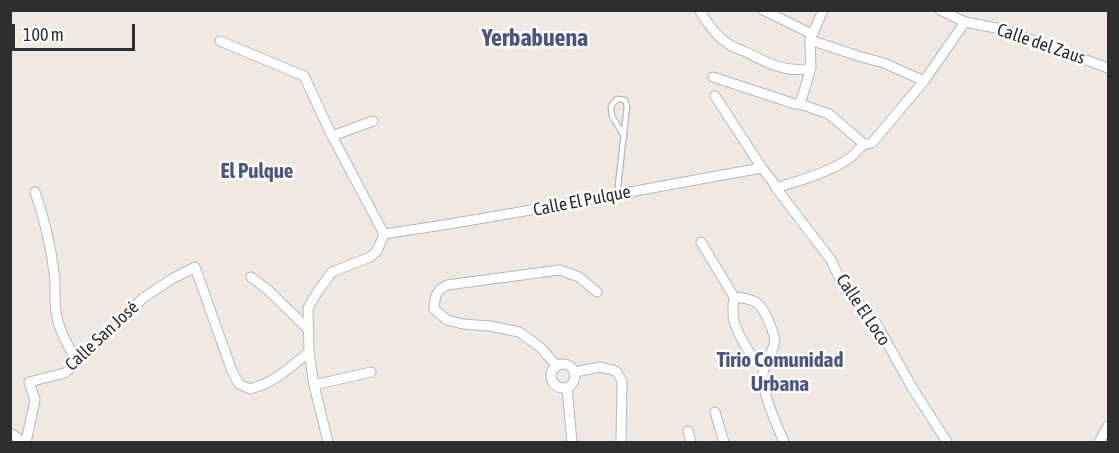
<!DOCTYPE html>
<html>
<head>
<meta charset="utf-8">
<style>
  body { margin:0 }
  #map { position:relative; width:1119px; height:453px; overflow:hidden; background:#efe9e1; font-family:"Asap Condensed",sans-serif }
  canvas { display:block }
  .frame { position:absolute; inset:0; border:12px solid #2e2e2e; pointer-events:none }
  .scale { position:absolute; left:12px; top:24px; width:123px; height:27px; box-sizing:border-box; border:3px solid #2e2e2e; border-top:0; padding-left:8px; font-size:18px; line-height:21px; white-space:nowrap; color:#2e2e2e; -webkit-text-stroke:4px #fff; paint-order:stroke }
</style>
</head>
<body>
<div id="map">
<canvas width="1119" height="453"></canvas>
<div class="frame"></div>
<div class="scale">100 m</div>
</div>
<script>
const ctx = document.querySelector('canvas').getContext('2d');
ctx.lineJoin = 'round';
function stroke(path, color, width, dash) { ctx.strokeStyle = color; ctx.lineWidth = width; ctx.lineCap = dash ? 'butt' : 'round'; ctx.setLineDash(dash || []); ctx.stroke(path); }
function drawText(font, color, halo, rows, align = 'center') {
  ctx.font = font + ' "Asap Condensed",sans-serif'; ctx.lineWidth = 5; ctx.setLineDash([]); ctx.textBaseline = 'middle'; ctx.strokeStyle = halo; ctx.fillStyle = color; for (const [text, x, y, turn = 0] of rows) {
    ctx.save(); ctx.translate(x, y); ctx.rotate((+turn || 0) * Math.PI / 180); ctx.textAlign = isNaN(turn) ? turn : align; if (halo) ctx.strokeText(text, 0, 0); ctx.fillText(text, 0, 0); ctx.restore();
  }
}
const lane = new Path2D(`
  M617 195 627 106 625 100 617 99 611 106 612 116 624 136`);
const street = new Path2D(`
  M699 10C707 22 715 35 727 43 732 47 738 49 744 51 765 62 787 74 811 68
  M763 10 812 34
  M940 10 965 22 1001 29 1108 68
  M810 40 858 56 884 63 924 81
  M220 41 304 76 332 136 384 234
  M713 77 795 104H800L829 114 864 144
  M715 96 762 168
  M800 104 811 68 810 40 823 10
  M332 136 373 121
  M776 188C801 180 828 173 850 158 859 151 859 144 872 143L924 81 965 22
  M35 192C44 218 51 246 54 273 56 286 54 298 56 311 58 328 68 348 78 361
  M701 242 734 297
  M251 277 268 290 309 330
  M734 297C741 298 751 298 757 303 764 308 777 336 774 345 771 356 763 362 763 375 762 394 777 425 784 442
  M734 297C733 305 732 314 734 321 736 330 749 355 756 359 760 361 762 361 766 361
  M551 376a12 12 0 1 1 24 0a12 12 0 1 1-24 0Z
  M556 365 540 347 519 332 490 326 463 324 447 320 434 309C435 297 435 291 447 285L560 270 579 277 597 292
  M575 372 600 367 616 371 622 381 621 442
  M314 385 371 372
  M567 388 572 442
  M715 412 724 442
  M688 431 691 442
  M10 433 24 442
  M26 442 35 400 29 382 65 373 99 342 143 298 172 279 195 267 232 371 239 384 250 389C276 382 289 368 309 352
  M328 442 314 385 309 352 308 308 318 291 332 272 370 257 377 251 384 234C511 216 636 190 762 168L773 182 776 188 831 260 840 279 847 289 876 323 913 389 947 442
  M1099 442 1108 426`);
const streetNames = [
  ["Calle del Zaus",1041,44,19],
  ["Calle El Pulque",582,201,-11],
  ["Calle El Loco",863,310,56],
  ["Calle San José",102,336,-43]
];
const quarterNames = [
  ["El Pulque",257,171],
  ["Tirio Comunidad",780,360],
  ["Urbana",780,384]
];
const districtNames = [
  ["Yerbabuena",535,38]
];
stroke(lane, '#b4b7c1', 7);
stroke(street, '#b4b7c1', 11);
stroke(lane, '#fff', 4.5);
stroke(street, '#fff', 9);
drawText('18px', '#2e2e2e', '#fff', streetNames);
drawText('bold 21px', '#4d5680', '#fff', quarterNames);
drawText('bold 24px', '#4d5680', '#fff', districtNames);
</script>
</body>
</html>
